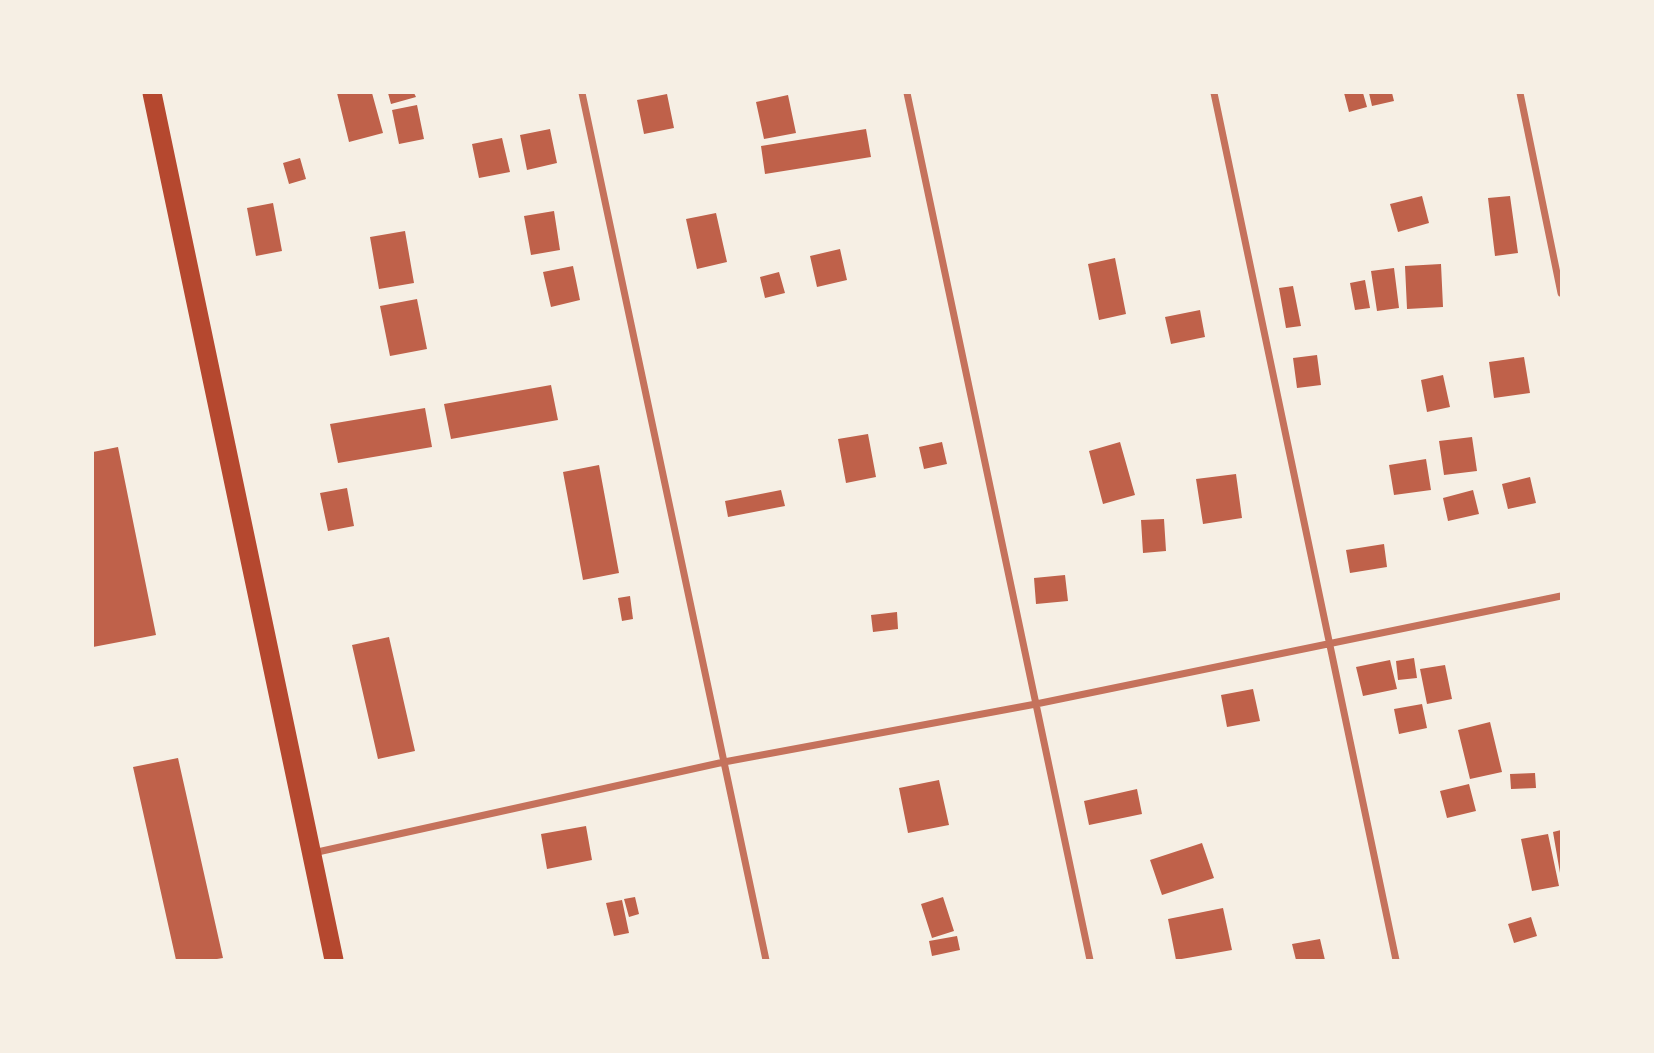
<!DOCTYPE html>
<html>
<head>
<meta charset="utf-8">
<style>
  body { margin:0 }
  #map { position:relative; width:1654px; height:1053px; overflow:hidden; background:#f6efe4; font-family:"Space Grotesk",sans-serif }
  canvas { display:block }
  .frame { position:absolute; inset:0; border:94px solid #f6efe4; pointer-events:none }
</style>
</head>
<body>
<div id="map">
<canvas width="1654" height="1053"></canvas>
<div class="frame"></div>
</div>
<script>
const ctx = document.querySelector('canvas').getContext('2d');
ctx.lineJoin = 'round';
function paint(path, color) { ctx.fillStyle = color; ctx.fill(path, 'evenodd'); }
function stroke(path, color, width, dash) { ctx.strokeStyle = color; ctx.lineWidth = width; ctx.lineCap = dash ? 'butt' : 'round'; ctx.setLineDash(dash || []); ctx.stroke(path); }
const building = new Path2D(`
  M337 93H372L383 133 349 142Z
  M388 93H414L416 97 391 104Z
  M1344 93H1363L1367 107 1349 112Z
  M1369 93H1392L1394 101 1372 106Z
  M667 94 674 128 644 134 637 100Z
  M788 95 796 133 764 139 756 102Z
  M417 105 424 139 399 144 392 110Z
  M550 129 557 163 527 170 520 135Z
  M866 129 871 157 765 174 761 146Z
  M502 138 510 172 479 178 472 144Z
  M300 158 306 179 289 184 283 163Z
  M1422 196 1429 223 1398 232 1390 204Z
  M1510 196 1518 253 1495 256 1488 198Z
  M273 203 282 251 256 256 247 208Z
  M554 211 560 250 531 255 524 216Z
  M716 213 727 262 697 269 686 219Z
  M405 231 414 283 379 289 370 237Z
  M840 249 847 280 817 287 810 256Z
  M1115 258 1126 314 1099 320 1088 264Z
  M1441 264 1443 307 1407 309 1405 266Z
  M573 266 580 300 551 307 543 272Z
  M1394 268 1399 308 1377 311 1371 271Z
  M779 272 785 293 765 298 760 277Z
  M1365 280 1370 308 1355 310 1350 283Z
  M1293 286 1301 326 1286 328 1279 288Z
  M417 299 427 349 390 356 380 306Z
  M1200 310 1205 337 1171 344 1165 317Z
  M1317 355 1321 385 1297 388 1293 358Z
  M1524 357 1530 393 1494 398 1489 362Z
  M1443 375 1450 407 1427 412 1421 380Z
  M551 385 558 420 451 439 444 404Z
  M425 408 432 447 338 463 330 424Z
  M868 434 876 477 846 483 838 439Z
  M1472 437 1477 471 1444 475 1439 441Z
  M942 442 947 464 924 469 919 447Z
  M1120 442 1135 495 1103 504 1089 451Z
  M118 447 156 635 93 647V452Z
  M1426 459 1431 490 1394 495 1389 465Z
  M599 465 619 573 583 580 563 472Z
  M1236 474 1242 518 1203 524 1196 479Z
  M1530 477 1536 503 1508 509 1502 484Z
  M347 488 354 526 328 531 320 493Z
  M781 490 785 506 728 517 725 501Z
  M1473 490 1479 514 1448 521 1443 498Z
  M1164 519 1166 551 1143 553 1141 520Z
  M1384 544 1387 567 1350 573 1346 550Z
  M1065 575 1068 601 1036 604 1034 578Z
  M630 596 633 619 622 621 618 598Z
  M897 612 898 629 873 632 871 615Z
  M389 637 415 751 378 759 352 645Z
  M1414 658 1417 678 1398 680 1396 661Z
  M1390 660 1397 689 1363 696 1356 667Z
  M1445 665 1452 699 1427 704 1420 669Z
  M1253 689 1260 721 1227 727 1221 695Z
  M1422 704 1427 728 1399 734 1394 709Z
  M1490 722 1502 772 1470 779 1458 730Z
  M178 758 223 958 211 960H176L133 767Z
  M1535 773 1536 788 1511 789 1510 774Z
  M939 780 949 825 908 833 899 788Z
  M1469 784 1476 811 1447 818 1440 791Z
  M1137 789 1142 814 1089 825 1084 801Z
  M586 826 592 860 547 869 541 834Z
  M1561 830V873H1560L1553 832Z
  M1548 834 1559 886 1532 891 1521 839Z
  M1202 843 1214 878 1162 895 1150 860Z
  M635 897 639 914 629 917 624 899Z
  M943 897 954 931 932 938 921 904Z
  M622 900 629 933 614 936 606 903Z
  M1223 908 1232 950 1176 960 1168 919Z
  M1531 917 1537 936 1514 943 1508 924Z
  M957 936 960 950 932 956 929 941Z
  M1320 939 1325 960H1296L1292 944Z`);
const minor = new Path2D(`
  M582 93 766 960
  M907 93 1090 960
  M1214 93 1396 960
  M1520 93 1561 293
  M313 853 724 762 1036 704 1561 596`);
const trunk = new Path2D(`
  M152 93 334 960`);
paint(building, '#bf614a');
stroke(minor, '#c5725c', 7);
stroke(trunk, '#b5482f', 19);
</script>
</body>
</html>
